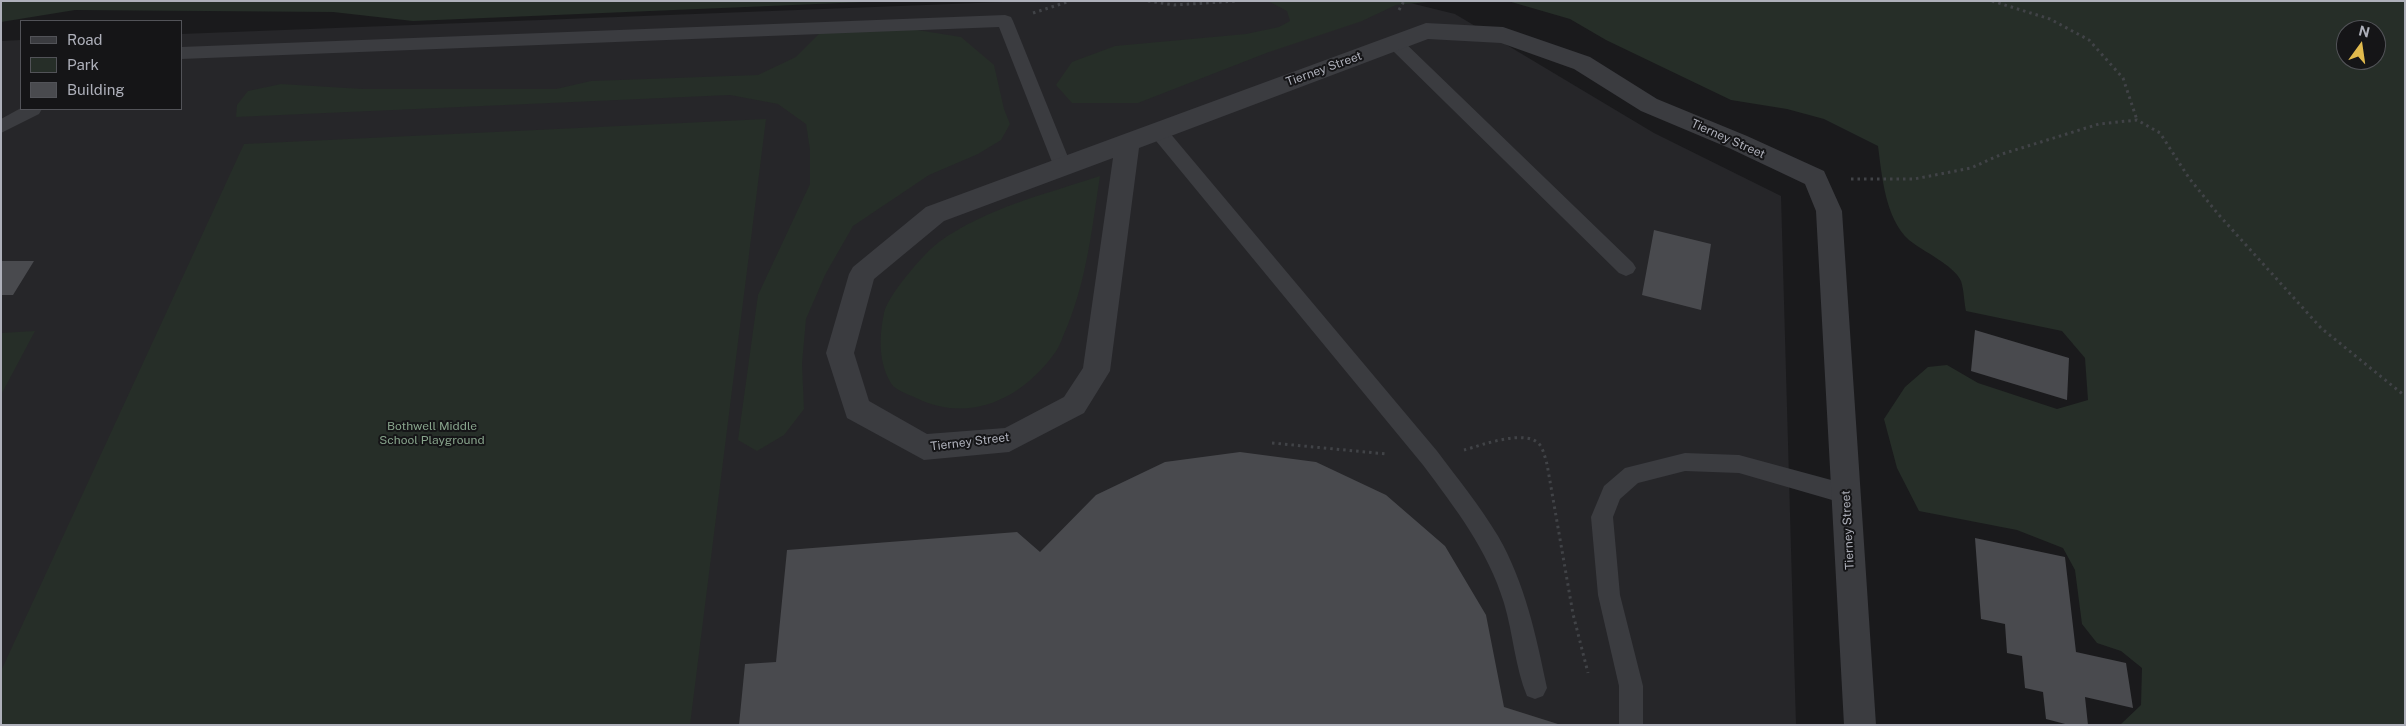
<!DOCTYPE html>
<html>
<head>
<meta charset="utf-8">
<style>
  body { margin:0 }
  #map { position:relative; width:2406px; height:726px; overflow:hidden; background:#1a1a1c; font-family:"Public Sans",sans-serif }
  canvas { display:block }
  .frame { position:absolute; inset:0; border:2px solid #aeb0ba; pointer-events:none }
  .legend { position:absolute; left:20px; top:20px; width:162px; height:90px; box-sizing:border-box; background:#151517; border:1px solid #525358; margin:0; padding:6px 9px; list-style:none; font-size:15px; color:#aeb0ba }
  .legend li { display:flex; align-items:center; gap:10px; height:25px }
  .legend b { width:25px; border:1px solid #525358 }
  .north { position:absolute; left:2336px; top:20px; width:50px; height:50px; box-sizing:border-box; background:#151517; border:1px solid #525358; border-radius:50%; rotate:14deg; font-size:14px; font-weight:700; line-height:20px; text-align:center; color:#aeb0ba }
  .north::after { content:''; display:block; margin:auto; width:18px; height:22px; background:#e1ba4d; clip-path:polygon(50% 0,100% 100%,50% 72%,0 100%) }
</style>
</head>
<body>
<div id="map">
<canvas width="2406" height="726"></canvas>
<div class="frame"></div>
<ul class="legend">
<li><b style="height:6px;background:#3b3c40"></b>Road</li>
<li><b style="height:14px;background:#262e28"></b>Park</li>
<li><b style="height:14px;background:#494a4e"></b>Building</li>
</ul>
<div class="north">N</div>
</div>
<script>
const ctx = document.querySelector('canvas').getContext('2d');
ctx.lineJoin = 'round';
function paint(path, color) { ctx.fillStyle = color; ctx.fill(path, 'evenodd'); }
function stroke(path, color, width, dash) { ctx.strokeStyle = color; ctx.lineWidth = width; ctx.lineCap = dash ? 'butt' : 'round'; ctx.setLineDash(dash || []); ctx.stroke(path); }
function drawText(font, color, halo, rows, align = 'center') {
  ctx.font = font + ' "Public Sans",sans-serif'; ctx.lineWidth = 4; ctx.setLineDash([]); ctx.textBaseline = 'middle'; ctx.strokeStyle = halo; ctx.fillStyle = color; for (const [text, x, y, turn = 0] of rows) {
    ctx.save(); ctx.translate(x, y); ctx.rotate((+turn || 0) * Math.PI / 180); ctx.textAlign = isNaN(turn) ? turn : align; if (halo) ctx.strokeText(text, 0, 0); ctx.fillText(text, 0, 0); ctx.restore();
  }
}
const built = new Path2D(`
  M1028 1H1402L1455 14 1654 133 1781 196 1796 725H1V41L21 40V109H181V34Z`);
const green = new Path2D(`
  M1 1H888L413 21 333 12 75 10 1 22Z
  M1268 1H1439L1396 5 1362 21 1269 52 1138 103H1072L1056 85 1072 62 1115 46 1246 34 1279 27 1290 21 1287 11Z
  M1508 1H2405V725H2120L2141 705 2142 668 2121 651 2097 643 2082 624 2075 570 2063 548 2017 530 1919 511 1897 468 1884 419 1905 387 1928 367 1947 365 1978 383 2057 409 2088 400 2085 358 2062 331 1966 311C1964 302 1964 290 1961 281 1954 265 1922 251 1909 240 1885 218 1882 176 1878 146L1824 119 1787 109 1731 100 1606 40 1570 19ZM2346 30H2376V60H2346Z
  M911 29 961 37 994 65 1004 109 1010 124 1001 140 978 154 929 175 853 226 825 275 806 319 802 364 804 409 784 435 757 451 738 440 758 295 810 184V150L806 124 778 104 730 95 236 117 237 105 248 91 281 84 363 89H556L591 81 758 75 796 57 820 33Z
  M766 119 690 725H1V671L244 144Z
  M1100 176C1092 228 1087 278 1067 327 1063 335 1060 347 1054 354 1021 399 970 424 916 398 910 395 898 391 893 386 878 365 879 337 884 313 888 295 924 253 939 242 986 208 1046 194 1100 176Z
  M35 331 1 395V333Z`);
const building = new Path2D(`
  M1654 230 1711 244 1701 310 1642 295Z
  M1 261H34L13 295H1Z
  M1975 330 2069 358 2067 400 1971 371Z
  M1240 452 1316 462 1386 495 1445 546 1486 615 1504 707 1561 725H739L745 664 776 662 787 550 1017 532 1040 552 1096 495 1165 462Z
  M1975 538 2065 557 2076 652 2126 663 2133 708 2085 697 2088 725H2069L2046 719 2043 692 2025 688 2022 656 2007 653 2005 624 1981 619Z`);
const path = new Path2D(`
  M1148 1 1174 5 1238 1
  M1992 1 2050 19 2089 40 2123 78 2137 120
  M1399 10 1404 1
  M1033 13 1070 1
  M1851 179H1914L1971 168 2002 154 2099 124 2137 120 2160 133 2189 178 2218 214 2321 328 2405 396
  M1272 443 1386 454
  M1464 450C1482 445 1527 428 1540 445 1544 451 1545 458 1547 464L1573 614 1588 673`);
const service = new Path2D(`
  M1005 15 1011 17 1013 21 1072 167 1069 172 1063 174 1057 172 1054 167 999 27 181 59V47Z
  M1395 37 1401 39 1633 263 1636 268 1633 273 1626 276 1619 273 1389 47 1387 43 1389 39Z
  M21 108 42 109 39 114 1 133V119Z
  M1158 124 1164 126 1437 451C1458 479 1480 506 1498 536 1525 583 1536 635 1547 688L1543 696 1535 699 1527 696C1515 667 1513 633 1504 603 1488 550 1455 508 1423 465L1152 136 1149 131 1152 126Z
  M1685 453 1739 455 1846 484 1854 487 1857 494 1854 501 1846 504 1739 473 1685 471 1638 483 1620 499 1613 517 1620 595 1643 686V725H1619V686L1598 595 1591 517 1604 486 1625 468Z`);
const minor = new Path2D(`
  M1426 23 1503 27 1590 57 1657 99 1747 136 1824 171 1842 211 1876 725H1844L1816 211 1805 184 1729 148 1641 111 1574 69 1501 43 1428 39 1139 148 1110 371 1084 413 1009 452 924 460 847 418 826 353 849 274 853 267 926 207ZM1113 158 1083 368 1064 397 1005 428 927 434 869 401 854 353 874 279 944 221Z`);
const streetNames = [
  ["Tierney Street",1324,69,-20],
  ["Tierney Street",1728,139,24],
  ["Tierney Street",970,442,-7],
  ["Tierney Street",1848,530,-93]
];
const parkNames = [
  ["Bothwell Middle",432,426],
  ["School Playground",432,440]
];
paint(built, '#262629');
paint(green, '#262e28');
paint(building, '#494a4e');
stroke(path, '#414347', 3, [2.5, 4]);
paint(service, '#3b3c40');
paint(minor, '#3b3c40');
drawText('12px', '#aeb0ba', '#151517', streetNames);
drawText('12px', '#87a38b', '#151517', parkNames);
</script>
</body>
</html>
